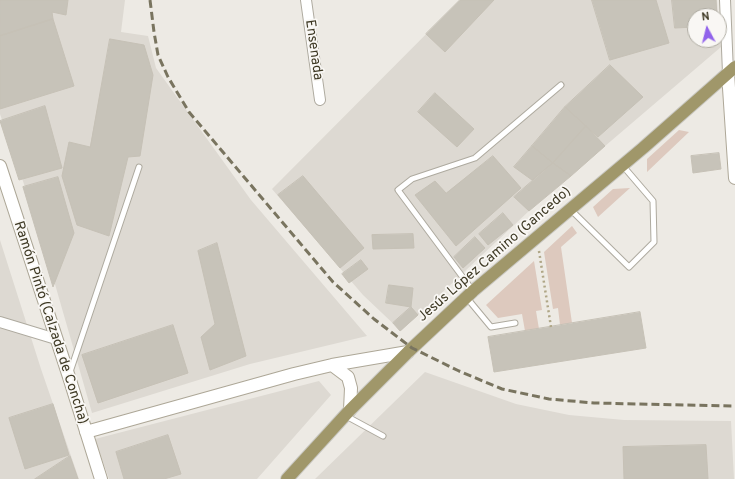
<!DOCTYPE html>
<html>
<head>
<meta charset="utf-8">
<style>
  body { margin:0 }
  #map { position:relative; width:735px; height:479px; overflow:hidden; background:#edeae4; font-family:Overpass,sans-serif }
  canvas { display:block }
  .north { position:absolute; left:687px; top:8px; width:40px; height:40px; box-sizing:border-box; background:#f9f7f4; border:1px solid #aeaba1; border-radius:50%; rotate:353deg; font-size:11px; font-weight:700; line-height:16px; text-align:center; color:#3e3924 }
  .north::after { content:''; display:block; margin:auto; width:14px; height:18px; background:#9163eb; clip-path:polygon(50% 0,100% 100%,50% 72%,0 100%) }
</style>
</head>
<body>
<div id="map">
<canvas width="735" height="479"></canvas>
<div class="north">N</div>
</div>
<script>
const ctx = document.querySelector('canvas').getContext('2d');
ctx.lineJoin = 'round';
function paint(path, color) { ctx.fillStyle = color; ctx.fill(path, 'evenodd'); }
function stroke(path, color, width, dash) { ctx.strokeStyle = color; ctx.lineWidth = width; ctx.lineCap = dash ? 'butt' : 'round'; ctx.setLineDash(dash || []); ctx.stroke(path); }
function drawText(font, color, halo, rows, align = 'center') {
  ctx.font = font + ' Overpass,sans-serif'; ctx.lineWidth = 3.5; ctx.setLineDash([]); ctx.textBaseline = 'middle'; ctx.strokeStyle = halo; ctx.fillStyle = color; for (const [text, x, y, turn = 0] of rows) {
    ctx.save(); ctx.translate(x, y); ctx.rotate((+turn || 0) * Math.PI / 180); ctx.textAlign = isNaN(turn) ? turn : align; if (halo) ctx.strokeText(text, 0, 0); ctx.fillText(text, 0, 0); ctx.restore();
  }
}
const built = new Path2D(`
  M0 0H125L121 32 148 36 156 68 251 200 367 336 250 364 92 413 38 225 0 114Z
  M460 0H717L718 16H695V40H719V23L721 47 529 211 401 331 363 295 272 189Z
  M0 240 41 369 79 479H0Z
  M425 372 516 404 569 415 624 420 731 421 734 479H315Z
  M319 381 331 395 257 479H109L95 439Z`);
const green = new Path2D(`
  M679 130 689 132 647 172V159Z
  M630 188 598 217 593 207 613 189Z
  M572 226 577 233 561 247 572 323 560 325 558 308 553 309 544 252Z
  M534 261 542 310 536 311 539 329 525 331 522 314 498 318 486 305Z`);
const building = new Path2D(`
  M0 0H68L66 15 52 12 53 19 0 36Z
  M460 0H494L445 52 426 34Z
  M592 0H656L669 43 610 60Z
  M672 0H716L717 16H695V27L675 28Z
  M53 19 74 86 0 109V36Z
  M110 39 144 45 153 75 140 156 128 157 109 236 77 225 62 176 69 142 90 147Z
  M610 65 643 97 598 137 565 107Z
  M435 93 474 129 457 147 418 112Z
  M45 106 62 168 19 180 0 121Z
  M565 107 586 126 553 163 532 146Z
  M586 126 605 146 571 176 553 163Z
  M532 146 553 163 532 180 514 167Z
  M719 153 721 169 693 173 691 156Z
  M493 156 521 188 456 246 415 195 435 181 446 193Z
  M553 163 571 176 529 211 514 197Z
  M303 176 364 248 340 268 278 195Z
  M58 177 74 233 53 287 23 187Z
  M503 213 513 225 488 245 479 234Z
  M413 234 414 248 373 249 372 235Z
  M475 237 485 248 463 268 454 257Z
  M217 243 246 356 210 370 201 337 215 324 198 251Z
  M361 260 368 269 349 283 342 274Z
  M389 285 413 288 411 307 386 303Z
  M411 307 418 315 400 331 393 323Z
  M640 312 646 348 494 372 488 337Z
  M173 325 188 373 98 403 82 355Z
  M53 404 69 455 25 469 9 418Z
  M168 435 181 474 164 479H124L116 452Z
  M706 445 708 479H624L623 447Z
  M70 456 78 479H35Z`);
const path = new Path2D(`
  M539 251 551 327`);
const lane = new Path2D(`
  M570 209 629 267 654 242 653 201 623 166
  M473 291 398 190 412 179 475 158 561 85
  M467 298 491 327 515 323
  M70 372 139 167
  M346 416 383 436`);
const street = new Path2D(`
  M306 0 320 100
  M725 0 728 73
  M0 322 56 339`);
const secondary = new Path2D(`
  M728 73 735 178
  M0 166 69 377 101 479
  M332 365 348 377 351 388 350 410
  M86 432 294 374 332 365 408 352`);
const primary = new Path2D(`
  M287 479 350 410 408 352 473 291 643 148 735 67`);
const rail = new Path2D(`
  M150 0 154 32 158 55 168 77 189 112 333 282 374 319 412 348 459 371 502 389 549 399 594 403 735 406`);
const streetNames = [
  ["Ensenada",313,50,82],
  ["Jesús López Camino (Gancedo)",495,255,-41],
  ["Ramón Pintó (Calzada de Concha)",50,323,72]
];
paint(built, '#ddd9d2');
paint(green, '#ddc9be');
paint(building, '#c7c3b9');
stroke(building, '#c6c1b6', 1);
stroke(lane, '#aeaa9f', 7);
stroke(street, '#aeaa9f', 12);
stroke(secondary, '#ada797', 14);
stroke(primary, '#c9c8c2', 14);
stroke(path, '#afa686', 2.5, [2, 3]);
stroke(lane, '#fff', 5);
stroke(street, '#fff', 10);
stroke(secondary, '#fff', 12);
stroke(primary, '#a0976a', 12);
stroke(rail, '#79745f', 3, [8, 4]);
drawText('14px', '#3e3924', '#f9f7f4', streetNames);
</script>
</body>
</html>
